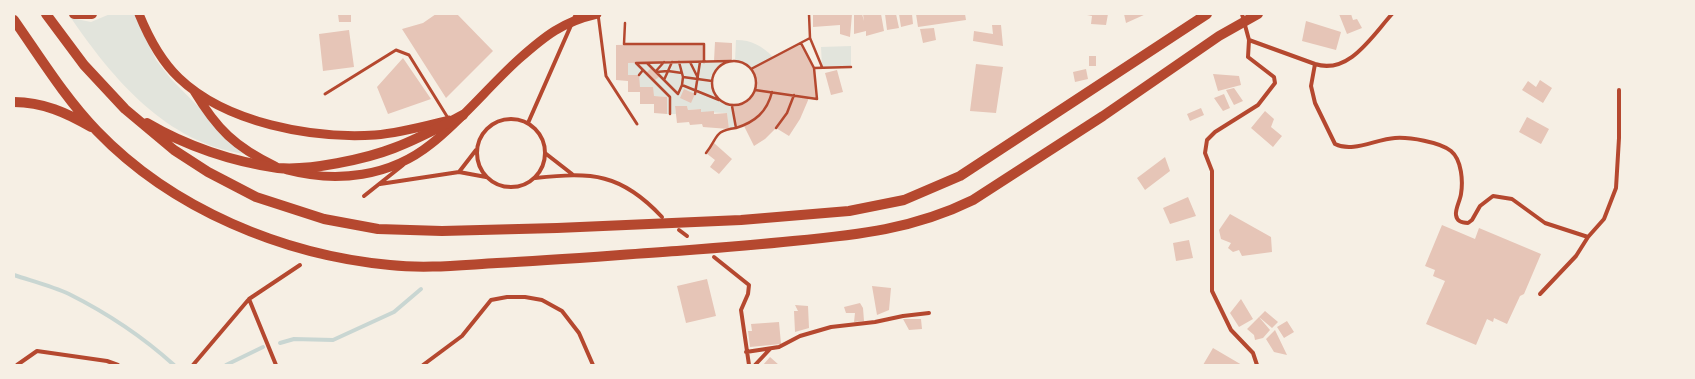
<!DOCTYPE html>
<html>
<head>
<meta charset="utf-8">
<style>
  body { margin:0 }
  #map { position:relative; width:1695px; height:379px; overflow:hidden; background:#f6efe4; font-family:"PT Sans Narrow",sans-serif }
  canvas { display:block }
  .frame { position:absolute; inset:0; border:15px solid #f6efe4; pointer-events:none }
</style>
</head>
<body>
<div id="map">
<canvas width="1695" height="379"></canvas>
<div class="frame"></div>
</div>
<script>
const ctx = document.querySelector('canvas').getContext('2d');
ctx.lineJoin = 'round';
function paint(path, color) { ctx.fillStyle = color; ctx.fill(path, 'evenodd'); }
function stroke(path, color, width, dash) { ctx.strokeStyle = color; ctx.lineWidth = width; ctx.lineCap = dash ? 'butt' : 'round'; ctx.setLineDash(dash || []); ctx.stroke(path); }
const green = new Path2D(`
  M110 14H135L156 60 171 79 245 154C166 143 113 79 71 18L91 22Z
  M736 40C752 40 762 46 773 57L751 69 745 64 735 61Z
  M851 46V67H822L821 47Z
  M731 61C705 70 706 99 732 105L736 128 729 129 727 113 701 112 700 109 688 110 687 106H675L676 114H667V97L653 96V87H640L628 75V63Z`);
const stream = new Path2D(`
  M14 275C32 281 52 286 69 294 107 313 143 337 174 365
  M280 343 294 339 333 340 394 312 421 289
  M226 365 263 347`);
const building = new Path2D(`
  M338 14H351V22H339Z
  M436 14H457L493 51 446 98 402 29 423 23Z
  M826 14H852L850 37 840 34V25L813 27V15Z
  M854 14H862L864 21 863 14H881L884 31 866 36V31L854 34Z
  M885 14H896L899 28 887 30Z
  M899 14H912L913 24 901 27Z
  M916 14H965L966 20 918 27Z
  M1082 14H1108L1106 25 1091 24 1092 16Z
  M1124 14H1146L1126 23Z
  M1339 14H1351L1353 20 1357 19 1362 28 1347 34Z
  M1306 21 1341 32 1336 50 1302 41Z
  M992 25H1001L1003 46 973 41 974 31 993 34Z
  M934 28 936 40 923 43 920 29Z
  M349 30 354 67 323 71 319 34Z
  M715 42 732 43V61H714Z
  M705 43 704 62 628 63V75H639L640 87H653L654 96 667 97V114L654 113V104H640V92H628V81L616 80V45Z
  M801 43 814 68 817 99 809 98 800 119 789 136 776 128 765 139 754 146 744 126 736 128 732 105H740L752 97 756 83 751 69Z
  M1089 56H1096V66H1089Z
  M403 58 431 99 388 114 377 87Z
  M976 64 1003 67 996 113 970 111Z
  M651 68 660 76 654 81 646 73Z
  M1086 69 1088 79 1075 82 1073 72Z
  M837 70 843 92 831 95 825 73Z
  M1213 74 1239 76 1241 85 1218 91Z
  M1540 80 1552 88 1543 103 1522 90 1528 81 1536 87Z
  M1234 88 1243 101 1234 105 1226 90Z
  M684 89 695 94 691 103 680 98Z
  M1224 94 1230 108 1223 111 1214 98Z
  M675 106H687L688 110 701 109V112L714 111V114L727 113 729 129 703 127 702 124 690 125 689 122 677 123Z
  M1201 108 1204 115 1190 121 1187 114Z
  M1265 111 1274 119 1271 127 1282 136 1273 147 1251 128Z
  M1527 117 1549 129 1541 144 1519 132Z
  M714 143 732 159 719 174 710 167 715 160 706 153Z
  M1165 157 1170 171 1145 190 1137 178Z
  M1188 197 1196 216 1170 224 1163 208Z
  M1230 214 1271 237 1272 252 1242 256 1239 250 1233 252 1228 248 1231 243 1221 239 1219 230Z
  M1442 225 1475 239 1479 228 1541 254 1524 294 1520 296 1507 324 1494 318 1493 322 1487 319 1476 345 1426 324 1445 281 1433 276 1435 270 1425 266Z
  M1189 240 1193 258 1176 261 1173 243Z
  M707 279 716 316 686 323 677 286Z
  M872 286 891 288 889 310 877 315Z
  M1241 299 1253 319 1239 327 1230 313Z
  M860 303 863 308 864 321 854 322 855 313H846L844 307Z
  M795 305 808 306 809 328 795 332 794 311H798Z
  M1265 311 1278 322 1272 328 1259 317Z
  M1259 317 1270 330 1263 338 1255 340 1254 335 1247 329Z
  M903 319H921L922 329 909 330Z
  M1287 321 1294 332 1284 338 1277 327Z
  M779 322 781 344 750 347 748 331H752L751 324Z
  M1275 330 1287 355 1274 352 1266 339Z
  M1213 348 1242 365H1203Z
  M770 357 779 365H763Z`);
const path = new Path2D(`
  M625 23 624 44H704V62
  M810 38 822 67
  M712 83a22 22 0 1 1 44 0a22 22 0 1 1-44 0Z
  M679 62 683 77 682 85
  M690 62 698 78
  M647 63 678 94 682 85 719 100
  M814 68 851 67
  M751 69 810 38 809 14
  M656 71 664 62
  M656 72 668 71 682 73
  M639 75 643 70
  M683 77 712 81
  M664 80 672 62
  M755 90 817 99 814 68 801 43
  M695 94 700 62
  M670 114V97L636 63 731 61
  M736 128C755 122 767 112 772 92
  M776 128 787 113 794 95
  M706 153C719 137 713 131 736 128L732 106`);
const service = new Path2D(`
  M598 14 606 76 637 124
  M325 94 396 50 409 55 448 118`);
const minor = new Path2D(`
  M1242 14 1249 40 1248 57 1274 77 1275 83 1258 105 1215 132 1207 140 1205 153 1212 171V291L1231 330 1253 353 1257 365
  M1249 40 1315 64C1349 75 1372 36 1392 14
  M1315 64 1311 86 1315 103 1335 144C1353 153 1376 139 1395 138 1409 137 1440 142 1451 151 1462 160 1463 182 1461 194 1460 201 1455 209 1456 215 1457 222 1462 223 1468 223L1472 220 1480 206 1493 196 1512 199 1545 223 1588 237
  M477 153a34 34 0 1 1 68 0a34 34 0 1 1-68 0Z
  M528 123 576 14
  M545 153 572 174
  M459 172 476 150
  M535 178C592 172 621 173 662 217
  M380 184 459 172 486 177
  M364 196 403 165
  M679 230 687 236
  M714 257 749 285 748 294 741 310 749 365
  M1540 294 1576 256 1588 237 1604 219 1616 188 1619 138V90
  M249 299 276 365
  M746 352 779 347 800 336 831 327 875 322 903 316 929 313
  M17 365 37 351 107 361 118 365
  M193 365 249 299 300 265
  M423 365 462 336 491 300 507 297H525L542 300 562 311 579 333 593 365
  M755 365 770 349`);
const primary = new Path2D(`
  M139 14C148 36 161 61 179 78 226 123 312 139 375 135 400 133 425 126 449 120
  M194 91C217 129 235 147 275 166
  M287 170C337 183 390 177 431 144 463 119 489 86 519 59 545 36 562 22 597 14`);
const trunk = new Path2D(`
  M46 14 84 65 125 109 174 150 208 172 256 197 324 219 378 229 442 231 557 228 741 220 849 211 904 200 960 176 1207 14
  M74 14H92
  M14 20C40 57 65 98 97 131 172 209 283 255 390 265 426 269 461 265 497 263 557 260 617 255 677 251 716 248 755 245 793 241 858 235 914 229 973 200L1103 116 1219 36 1258 14
  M14 102C43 102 67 113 91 127
  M147 123C186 146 233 162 278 168 309 171 366 159 394 148 418 139 440 127 463 115`);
paint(green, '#e2e4dc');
stroke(stream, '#c9d6d2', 4);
paint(building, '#e6c5b7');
stroke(path, '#b5482f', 2.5);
stroke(service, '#b5482f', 3);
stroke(minor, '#b5482f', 4);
stroke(primary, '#b5482f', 9);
stroke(trunk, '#b5482f', 10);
</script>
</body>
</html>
